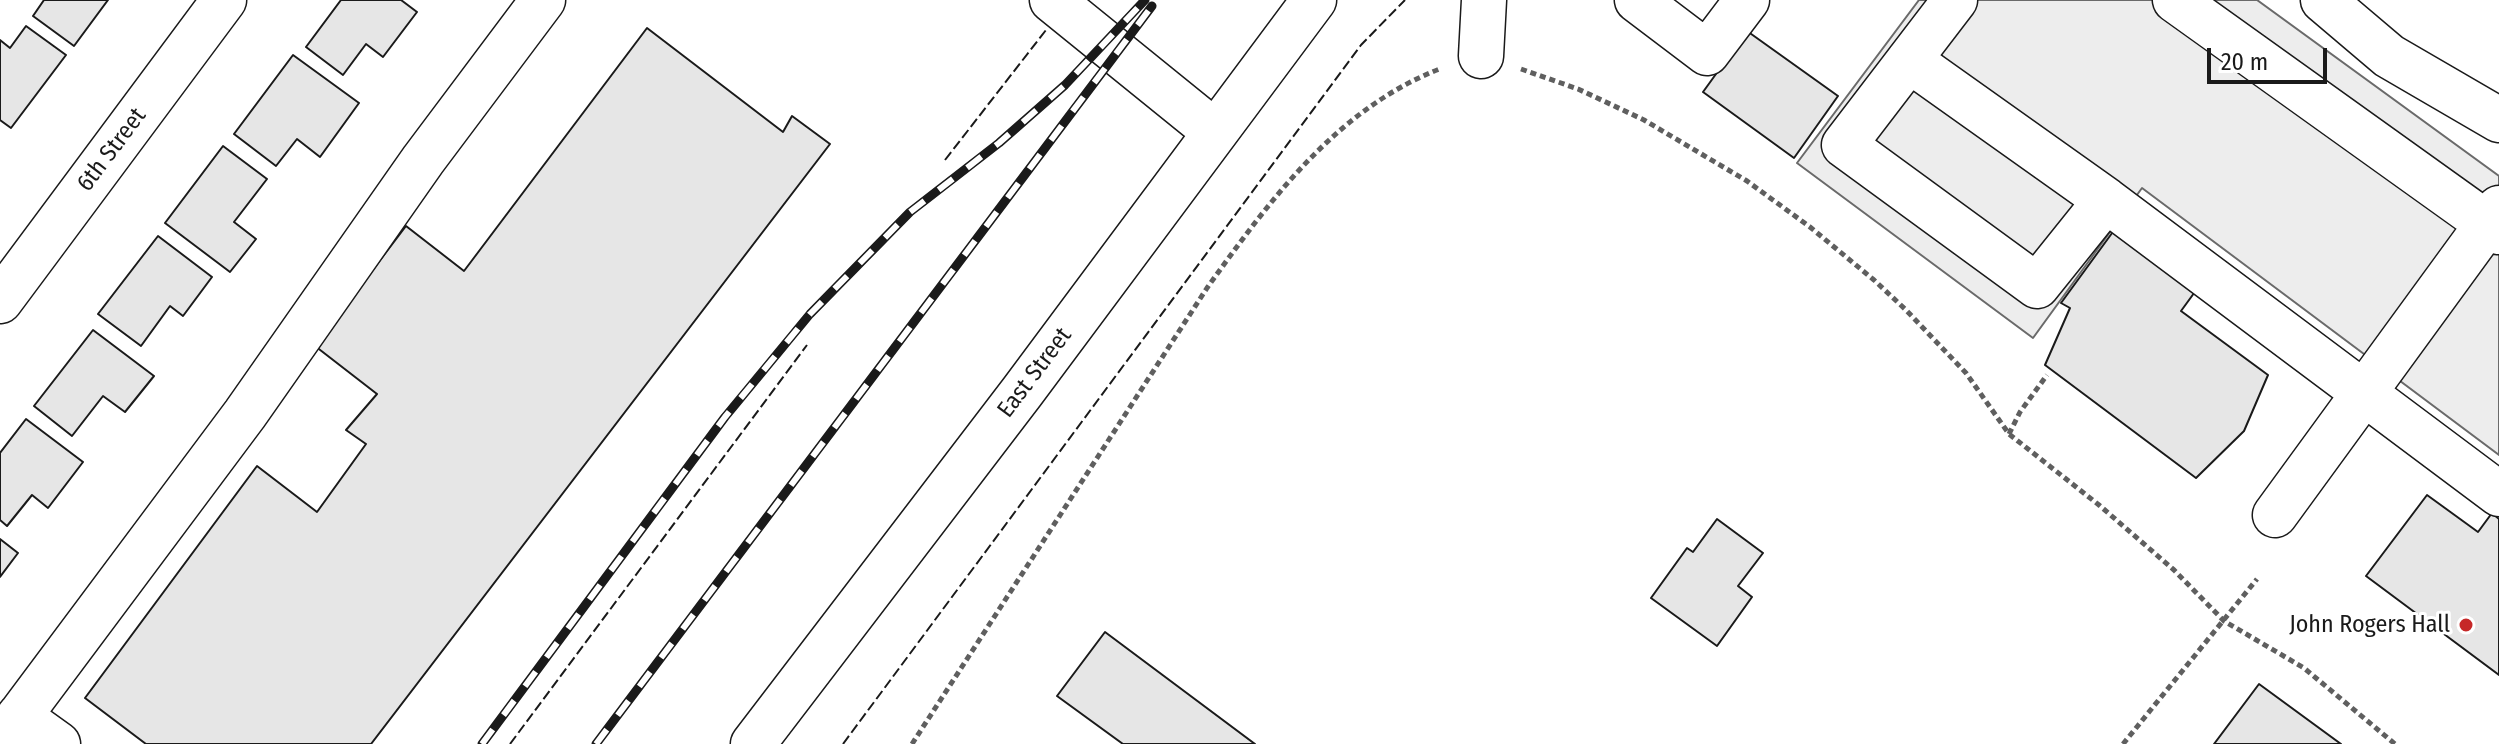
<!DOCTYPE html>
<html>
<head>
<meta charset="utf-8">
<style>
  body { margin:0 }
  #map { position:relative; width:2499px; height:744px; overflow:hidden; background:#fff; font-family:"Fira Sans Condensed",sans-serif }
  canvas { display:block }
  .scale { position:absolute; left:2207px; top:48px; width:120px; height:36px; box-sizing:border-box; border:4px solid #1a1a1a; border-top:0; padding-left:10px; font-size:24px; line-height:28px; white-space:nowrap; color:#1a1a1a; -webkit-text-stroke:6px #fff; paint-order:stroke }
</style>
</head>
<body>
<div id="map">
<canvas width="2499" height="744"></canvas>
<div class="scale">20 m</div>
</div>
<script>
const ctx = document.querySelector('canvas').getContext('2d');
ctx.lineJoin = 'round';
function paint(path, color) { ctx.fillStyle = color; ctx.fill(path, 'evenodd'); }
function stroke(path, color, width, dash) { ctx.strokeStyle = color; ctx.lineWidth = width; ctx.lineCap = dash ? 'butt' : 'round'; ctx.setLineDash(dash || []); ctx.stroke(path); }
function drawText(font, color, halo, rows, align = 'center') {
  ctx.font = font + ' "Fira Sans Condensed",sans-serif'; ctx.lineWidth = 6; ctx.setLineDash([]); ctx.textBaseline = 'middle'; ctx.strokeStyle = halo; ctx.fillStyle = color; for (const [text, x, y, turn = 0] of rows) {
    ctx.save(); ctx.translate(x, y); ctx.rotate((+turn || 0) * Math.PI / 180); ctx.textAlign = isNaN(turn) ? turn : align; if (halo) ctx.strokeText(text, 0, 0); ctx.fillText(text, 0, 0); ctx.restore();
  }
}
const built = new Path2D(`
  M1919 0H2257L2499 176V455L2142 188 2033 338 1797 163Z`);
const building = new Path2D(`
  M44 0H108L74 46 33 16Z
  M341 0H401L417 12 383 57 366 44 343 75 306 47Z
  M26 26 66 55 11 128 0 120V40L10 48Z
  M647 28 783 132 792 116 830 144 371 744H146L85 698 257 466 317 512 366 444 346 430 377 394 315 346 406 226 464 271Z
  M1747 31 1838 96 1794 158 1703 92Z
  M293 55 359 103 320 157 297 139 276 166 234 134Z
  M223 146 267 179 234 222 256 239 230 272 165 223Z
  M2115 229 2197 289 2181 311 2268 375 2244 431 2196 478 2045 365 2070 308 2061 303Z
  M158 236 212 277 183 316 170 306 141 346 98 314Z
  M93 330 154 376 125 412 103 396 72 436 34 406Z
  M26 419 83 462 48 508 32 495 7 526 0 520V453Z
  M2427 495 2478 532 2492 513 2499 519V675L2366 576Z
  M1717 519 1763 553 1738 586 1752 597 1717 646 1651 598 1687 548 1693 552Z
  M0 539 18 553 0 577Z
  M1105 632 1255 744H1123L1057 696Z
  M2259 684 2341 744H2214Z`);
const path = new Path2D(`
  M1521 69 1578 89 1644 120 1747 181 1810 227 1874 280 1906 310 1966 373 2009 434 2099 505 2174 570 2224 621 2304 668 2395 744
  M2009 434 2020 412 2047 375
  M912 744 1207 288C1270 200 1337 108 1442 68
  M2123 744 2257 579`);
const minor = new Path2D(`
  M1052 0 1215 132
  M1637 0 1707 53 1747 0
  M1955 0 1844 145 2037 286 2106 200 2499 494
  M2175 0 2499 232
  M2323 0 2389 56 2499 120
  M1481 56 1484 0
  M1909 60 2106 200
  M0 301 224 0
  M2275 515 2499 208
  M19 716 58 744
  M0 742 245 414 423 160 543 0`);
const major = new Path2D(`
  M753 744 1022 392 1314 0`);
const rail = new Path2D(`
  M482 744 725 417 810 314 910 212 999 143 1065 85 1145 0
  M596 744 1152 6`);
const fence = new Path2D(`
  M945 160 1046 30
  M510 744 807 345
  M843 744 1361 45 1405 0`);
const markers = [
  [2466,625,8,"#c62828"]
];
const streetNames = [
  ["6th Street",112,150,-53],
  ["East Street",1035,373,-53]
];
const poiNames = [
  ["John Rogers Hall",2450,625]
];
paint(built, '#ededed');
stroke(built, '#6a6a6a', 2);
paint(building, '#e6e6e6');
stroke(building, '#1a1a1a', 2);
stroke(minor, '#1a1a1a', 47);
stroke(major, '#1a1a1a', 47);
stroke(path, '#5f5f5f', 5, [6, 4]);
stroke(minor, '#fff', 44);
stroke(major, '#fff', 44);
stroke(rail, '#1a1a1a', 9);
stroke(rail, '#fff', 6, [18]);
stroke(fence, '#1a1a1a', 2, [10, 4]);
for (const [x, y, r, color] of markers) { const dot = new Path2D(); dot.arc(x, y, r, 0, 2 * Math.PI); ctx.fillStyle = color; ctx.fill(dot); stroke(dot, '#fff', 3); }
drawText('24px', '#1a1a1a', '#fff', streetNames);
drawText('24px', '#1a1a1a', '#fff', poiNames, 'right');
</script>
</body>
</html>
